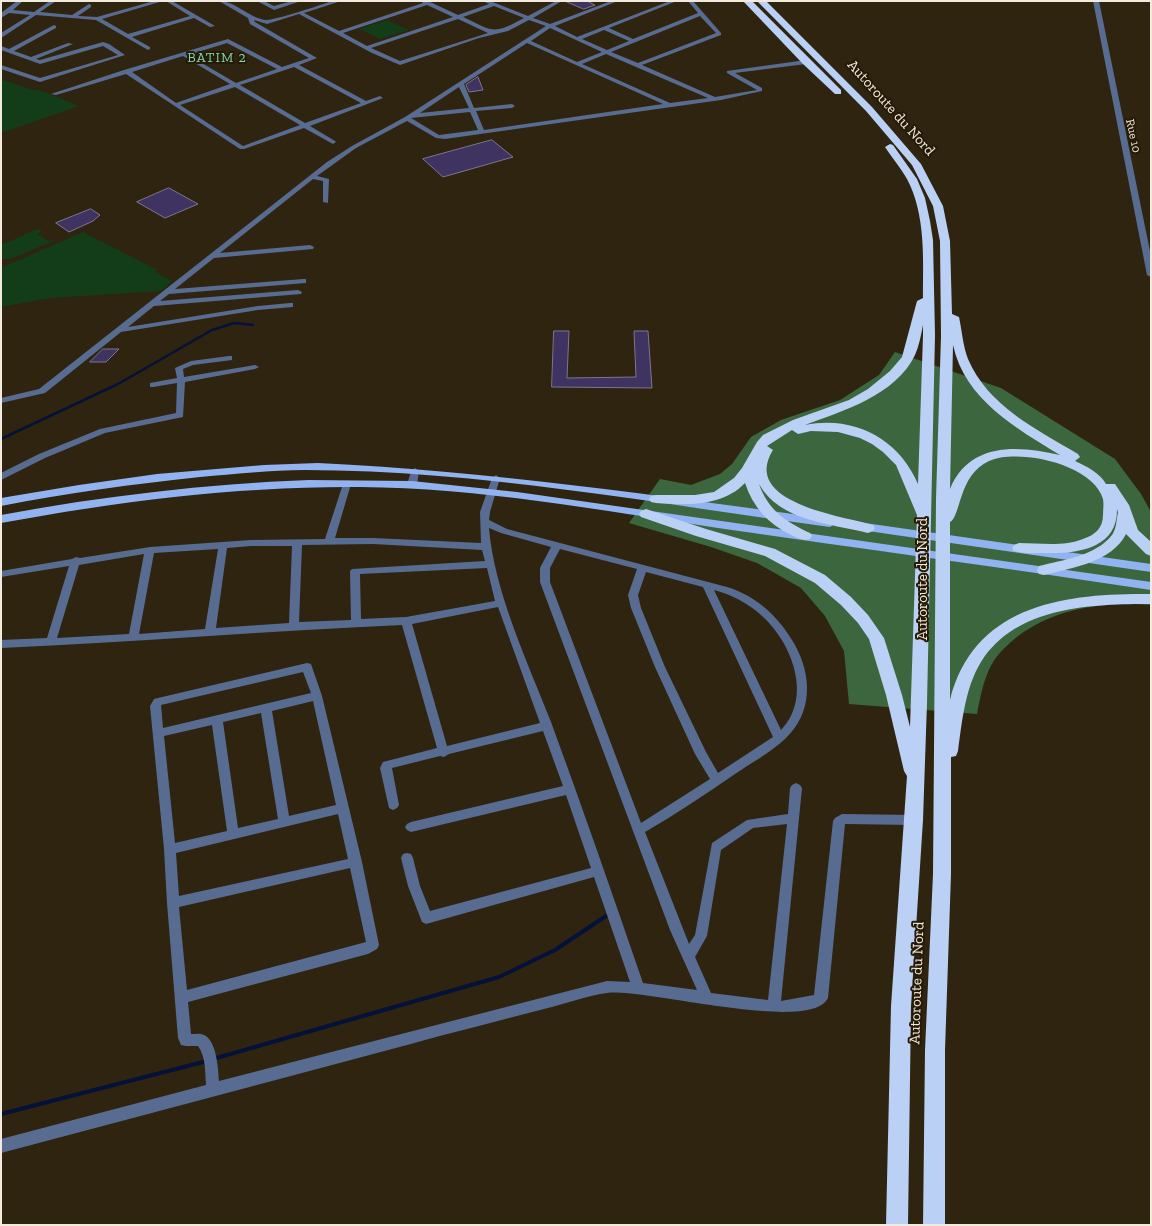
<!DOCTYPE html>
<html>
<head>
<meta charset="utf-8">
<style>
  body { margin:0 }
  #map { position:relative; width:1152px; height:1226px; overflow:hidden; background:#2f240f; font-family:"Zilla Slab",serif }
  canvas { display:block }
  .frame { position:absolute; inset:0; border:2px solid #f1eadd; pointer-events:none }
</style>
</head>
<body>
<div id="map">
<canvas width="1152" height="1226"></canvas>
<div class="frame"></div>
</div>
<script>
const ctx = document.querySelector('canvas').getContext('2d');
ctx.lineJoin = 'round';
function paint(path, color) { ctx.fillStyle = color; ctx.fill(path, 'evenodd'); }
function stroke(path, color, width, dash) { ctx.strokeStyle = color; ctx.lineWidth = width; ctx.lineCap = dash ? 'butt' : 'round'; ctx.setLineDash(dash || []); ctx.stroke(path); }
function drawText(font, color, halo, rows, align = 'center') {
  ctx.font = font + ' "Zilla Slab",serif'; ctx.lineWidth = 4; ctx.setLineDash([]); ctx.textBaseline = 'middle'; ctx.strokeStyle = halo; ctx.fillStyle = color; for (const [text, x, y, turn = 0] of rows) {
    ctx.save(); ctx.translate(x, y); ctx.rotate((+turn || 0) * Math.PI / 180); ctx.textAlign = isNaN(turn) ? turn : align; if (halo) ctx.strokeText(text, 0, 0); ctx.fillText(text, 0, 0); ctx.restore();
  }
}
const green = new Path2D(`
  M387 20 409 30 380 39 359 29Z
  M1 79 33 90 37 89 79 106 1 133Z
  M38 229 42 231 37 234 49 241 56 240 10 259H1V245Z
  M83 232 157 270 155 272 172 281 161 291 50 298 1 307V268Z`);
const forest = new Path2D(`
  M895 352 1001 388 1115 459 1141 494 1151 512V605C1097 600 1036 611 999 654 985 670 981 694 977 714L849 704 844 651 825 616 801 588 757 563 711 547 629 523 660 479 691 485 720 474 732 464 751 437 781 420 840 400 879 375Z`);
const streamFar1 = new Path2D(`
  M1 439 118 384 212 330 234 323 253 325`);
const stream = new Path2D(`
  M213 1059 499 977 555 950 606 916
  M1 1114 207 1061`);
const building = new Path2D(`
  M565 1H587L595 5 584 9Z
  M478 77 483 90 469 92 466 85Z
  M492 140 513 157 443 177 423 159Z
  M169 188 198 204 165 218 137 202Z
  M91 209 100 215 93 221 69 232 56 223Z
  M554 331H569L567 378 636 377 634 331H648L652 388 552 387Z
  M103 349H119L106 362H90Z`);
const minor = new Path2D(`
  M17 1H23L13 10 34 12 50 1H56L40 12 72 15 89 4 91 5V7L78 16 97 17 154 1H163L102 19 128 34 190 16 166 1H172L215 26 210 27 194 18 132 37 150 47V49L148 50 96 20 36 15 1 38V33L30 15 9 13 1 18V13Z
  M219 1C235 1 248 17 265 20 273 21 321 5 332 1H341L304 13 339 31 423 3 421 1H428L458 15 489 4 483 1H490L528 16 556 1H562L533 18 550 24 611 1H618L555 26 577 37 670 1H677L609 28 633 39 698 13 688 1H693L721 33V35L642 65 715 97 757 90 727 73V71L806 60 809 62 806 64 735 73 762 88V91L721 100 445 139 436 138 407 121 356 148 317 176 329 179 328 203 323 202V181L313 179 220 253 310 245 314 247 313 249 214 258 175 289 303 279H306V283L169 294 160 301 298 290 302 292 301 294 154 306 128 327 258 306 290 303H293V307L258 310 121 332 45 393 1 403V398L39 389 327 162 352 146 405 117 546 26 529 20 508 31 479 38 400 65 372 53 299 14 267 24 254 20 255 22 317 58 299 65 366 101 380 96 383 98 310 126 335 141 336 142 333 144 304 128 244 149H240L126 74 56 95 51 94 124 70 228 39 282 67 309 58 250 24 248 18ZM427 5 453 17 367 46 343 33ZM494 6 524 18C492 35 495 32 463 17ZM700 16 716 33 638 63 611 52ZM458 19 488 33 400 61 371 48ZM550 28 602 52 577 62 531 41ZM604 30 629 41 607 50 582 39ZM227 43 277 69 236 83 188 55ZM527 43 663 104 484 130 476 111 512 108 515 106 512 104 474 108 464 84ZM606 54 708 98 670 103 582 64ZM183 56 230 84 176 103 132 72ZM294 67 361 103 305 123 240 85ZM235 87 300 125 243 146 180 105ZM459 87 469 108 420 113ZM470 112 478 130 439 135 411 118Z
  M257 1H264L274 6 292 1H301L274 10Z
  M1093 1H1099L1151 256V277L1147 275Z
  M54 25 56 26V28L14 51 31 57 68 43 73 44 36 59 40 60 103 42 109 44 125 55 40 82 1 69V65L40 78 118 55 103 46 40 64 1 50V46L9 49Z
  M229 356H232V360L193 365 183 369 184 377 255 365 259 367 255 369 185 382 183 417 105 433 45 458 1 480V473L39 454 100 429 176 413 177 383 153 387H150V383L177 378 175 368 191 361Z
  M415 468 419 471 417 485 412 488 407 485 411 471Z
  M496 475 500 478 490 512 489 520 507 529 727 587C757 596 780 618 795 645 812 676 813 713 785 739 770 753 751 763 735 774 706 794 676 814 645 832L689 944 695 935 712 843 747 820 788 814 790 788 792 785 796 783 800 785 802 788 781 1001 814 995 833 821 835 818 842 814 914 815 918 817 920 820 918 823 914 825 845 824 828 998C811 1034 644 988 607 993 586 996 565 1004 544 1009 499 1021 453 1032 407 1045 272 1081 137 1117 1 1153V1139L206 1085C205 1072 206 1057 198 1046H186L181 1045 178 1038 167 903 164 849 150 706 154 699 158 698 307 663 311 664 322 696 362 862 379 945 377 949 368 954 188 1002 191 1034C195 1034 200 1033 204 1035 217 1041 218 1069 219 1081L607 981 630 982 594 877 426 924 422 922 408 886 401 858 403 854 407 853 411 854 413 858 420 886 430 911 591 868 566 795 411 832 407 830 405 827 407 824 411 822 563 786 543 731 449 754 444 757 440 756 392 768 399 805 397 808 393 810 389 808 380 768 383 762 437 748 402 625C268 631 135 642 1 648V640L47 638 69 566 1 577V571L72 559 76 557 80 558 150 547 251 540 325 539 343 484 347 481 351 484 335 538H373L481 543 480 512 492 478ZM489 528 501 533 551 547 540 568V582L670 930 697 990 643 983C613 896 583 809 551 722 528 663 494 591 489 528ZM373 544 482 550 485 561 352 569 350 571 351 620 299 622 302 545ZM251 546H292L289 623 216 628 227 548ZM218 549 205 629 139 634 154 553ZM560 549 637 569 628 595 631 608 655 667 695 754 710 779 641 823 550 582V568ZM144 554 129 634 57 638 79 565ZM487 568 495 601 406 617 361 619 360 574ZM646 572 703 587 773 737 718 773 706 752 665 667 641 608 638 595ZM714 590C732 595 748 603 762 616 792 643 813 697 781 730ZM498 607 540 723 447 746 412 624ZM303 672 311 693 163 728 161 705ZM313 701 336 805 289 816 272 711ZM261 713 278 819 238 828 223 722ZM212 725 227 831 175 843 164 736ZM338 814 348 859 179 896 176 853ZM787 824 768 1000 711 993 695 957 707 936 721 850 753 828ZM350 868 366 942 187 990 179 907Z`);
const major = new Path2D(`
  M318 463C490 471 660 496 830 519L836 523 830 527C658 504 478 470 305 470 270 470 235 474 200 477 134 484 67 493 1 506V498L79 485 157 474 264 465Z
  M309 480 412 481 517 492 1151 582V590C1007 568 863 549 718 528 600 510 480 488 360 487 239 486 120 501 1 523V515C103 496 205 484 309 480Z
  M858 522 1151 564V572L854 529 852 526Z`);
const highway = new Path2D(`
  M743 1H752L841 90V94H835L803 64Z
  M757 1H766L872 107 921 164 943 206 950 241 952 314 959 317C962 331 963 346 968 359 988 406 1036 429 1078 454L1080 457 1075 461C1086 466 1100 473 1106 484H1115L1129 505 1138 530 1151 542V556L1146 554 1126 534C1112 562 1072 568 1044 575L1039 574 1037 570 1039 566C1062 560 1096 556 1112 535 1117 528 1116 520 1118 513L1117 509C1118 549 1076 554 1045 553 1035 553 1024 554 1014 551L1012 548 1014 545 1019 543C1039 543 1064 547 1083 539 1095 535 1103 528 1103 515 1103 510 1104 504 1103 499 1093 464 1018 448 989 461 958 475 961 517 950 522V700C974 604 1066 593 1151 594V604C1092 604 1016 606 981 662 965 688 962 722 958 751L956 756 951 757V874L945 1050V1225H923L925 1050 933 874 936 499 941 336 940 241 933 206 912 165 866 111ZM953 345C965 400 1016 428 1060 455 1018 445 969 442 950 489Z
  M890 144 893 145 917 179 925 198 930 221 933 240 935 335 927 703 923 820 911 1006 908 1225H886L891 1006 907 776 904 771 886 695 869 639 858 623 841 605 815 583 765 556 696 536 641 517 639 514 641 511 646 509 706 529 775 549 825 575 851 597 868 615 884 638 902 695 910 727 917 515 896 465 883 452 872 444 860 438 838 432 811 431 798 434 792 430 767 446 773 450C740 503 843 516 873 525L875 528 873 531 868 533C832 524 779 521 759 484 768 510 786 522 810 533L812 536 810 539C803 541 798 538 791 535 768 524 753 507 745 483 722 507 687 505 656 503L651 502 649 499 651 496 656 495H695L714 492 734 478 742 468 757 442 763 435 793 420 849 400 868 389 890 371 902 357 917 301 923 298C923 259 926 215 907 179 901 168 892 158 885 147ZM923 325V335L918 484C899 439 854 415 805 425 843 411 896 395 915 355 919 346 921 335 923 325Z`);
const farStreetnames = [
  ["Rue 10",1133,136,78]
];
const farNeighbourhoodnames = [
  ["BATIM 2",217,58]
];
const streetNames = [
  ["Autoroute du Nord",891,108,48],
  ["Autoroute du Nord",923,579,-90],
  ["Autoroute du Nord",917,983,-88]
];
paint(green, '#133d18');
paint(forest, '#3c673e');
stroke(streamFar1, '#04123a', 2.5);
stroke(stream, '#04123a', 4);
paint(building, '#3f3362');
stroke(building, '#7c7790', 1);
paint(minor, '#586c91');
paint(major, '#91b3f1');
paint(highway, '#bbd0f5');
drawText('12px', '#f1eadd', '#251a06', farStreetnames);
ctx.letterSpacing = '1px';
drawText('14px', '#82d6ae', '#251a06', farNeighbourhoodnames);
ctx.letterSpacing = '0px';
drawText('15px', '#f1eadd', '#251a06', streetNames);
</script>
</body>
</html>
